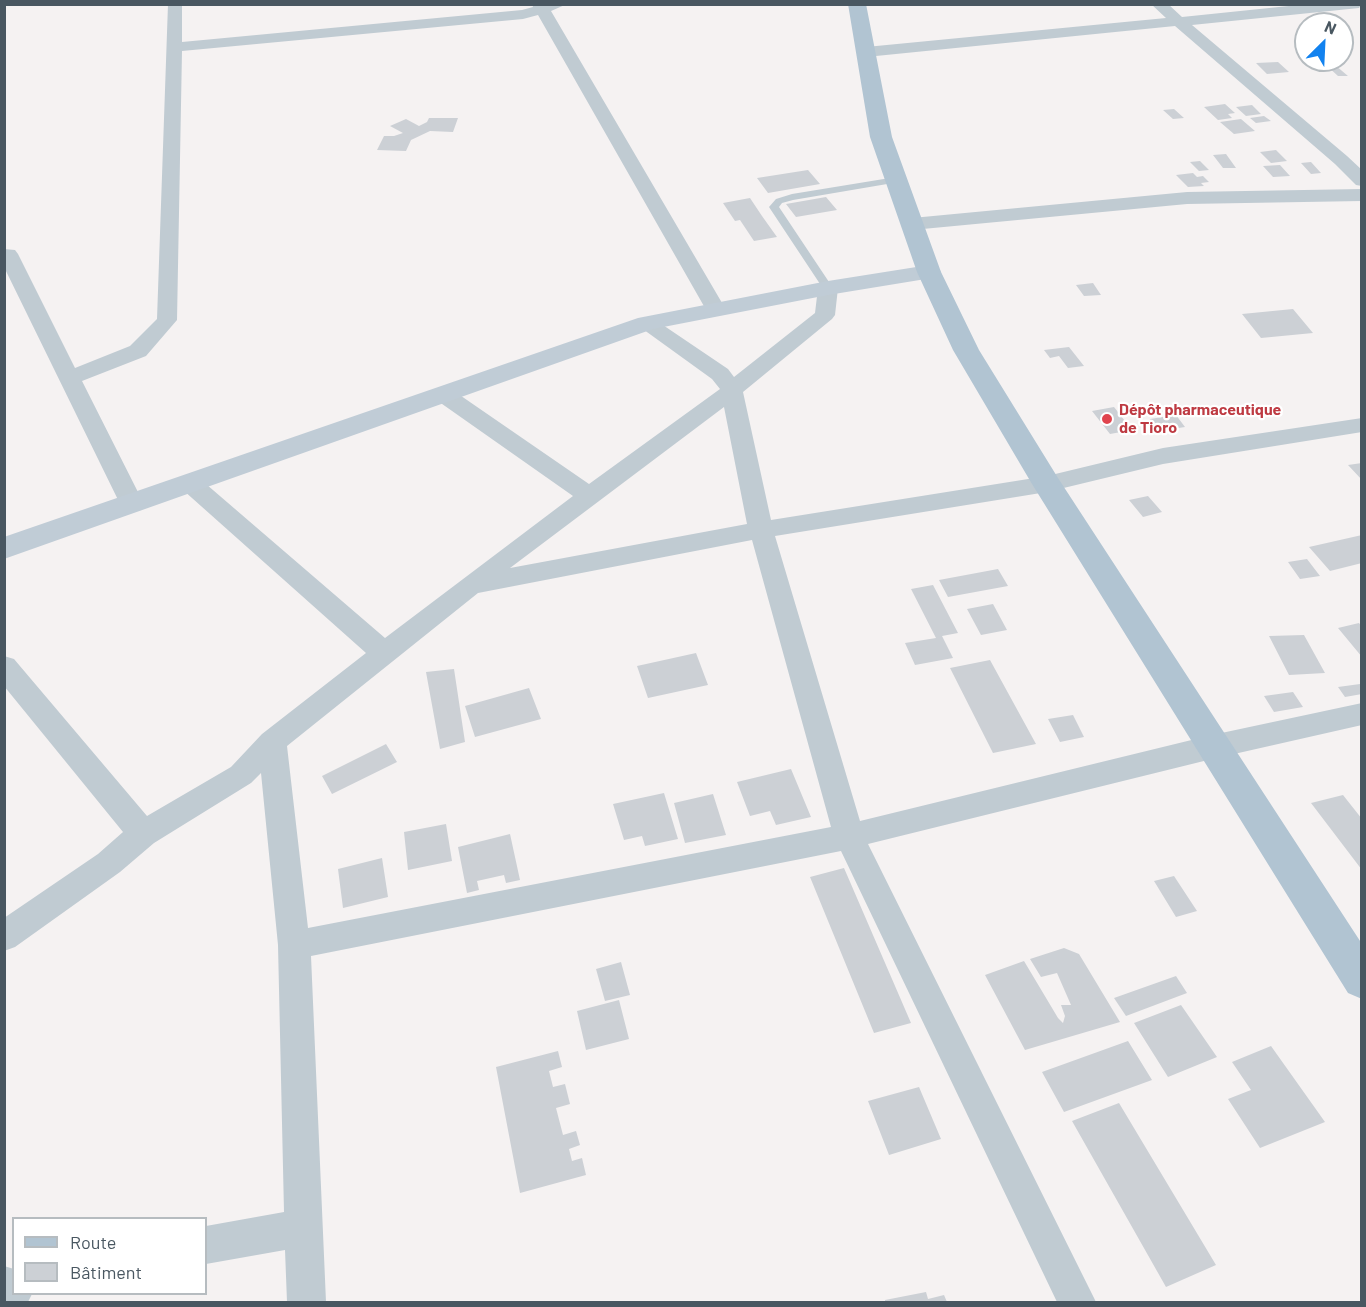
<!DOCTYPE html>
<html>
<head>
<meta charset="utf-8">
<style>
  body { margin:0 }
  #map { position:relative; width:1366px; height:1307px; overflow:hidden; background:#f5f2f2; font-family:Barlow,sans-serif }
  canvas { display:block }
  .frame { position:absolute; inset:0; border:6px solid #495761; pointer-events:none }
  .legend { position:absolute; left:12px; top:1217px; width:195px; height:78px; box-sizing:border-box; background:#fff; border:2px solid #b6bcc0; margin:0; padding:8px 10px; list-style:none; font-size:18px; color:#495761 }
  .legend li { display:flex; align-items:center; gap:12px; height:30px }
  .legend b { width:30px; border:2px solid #b6bcc0 }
  .north { position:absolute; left:1294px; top:12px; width:60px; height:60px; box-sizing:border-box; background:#fff; border:2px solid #b6bcc0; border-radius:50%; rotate:24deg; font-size:16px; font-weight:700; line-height:24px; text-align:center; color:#495761 }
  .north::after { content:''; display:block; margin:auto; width:21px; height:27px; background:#1282ef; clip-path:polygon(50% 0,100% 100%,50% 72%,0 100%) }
</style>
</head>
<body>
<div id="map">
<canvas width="1366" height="1307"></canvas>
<div class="frame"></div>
<ul class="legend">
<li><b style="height:8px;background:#b1c4d2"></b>Route</li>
<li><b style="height:16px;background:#ccd0d5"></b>Bâtiment</li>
</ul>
<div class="north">N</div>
</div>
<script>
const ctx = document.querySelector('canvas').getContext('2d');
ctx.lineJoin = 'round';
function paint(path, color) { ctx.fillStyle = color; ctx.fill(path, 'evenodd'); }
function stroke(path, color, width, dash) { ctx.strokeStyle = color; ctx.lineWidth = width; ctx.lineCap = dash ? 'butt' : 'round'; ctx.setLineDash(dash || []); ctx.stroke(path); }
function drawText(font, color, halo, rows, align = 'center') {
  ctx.font = font + ' Barlow,sans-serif'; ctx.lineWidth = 4.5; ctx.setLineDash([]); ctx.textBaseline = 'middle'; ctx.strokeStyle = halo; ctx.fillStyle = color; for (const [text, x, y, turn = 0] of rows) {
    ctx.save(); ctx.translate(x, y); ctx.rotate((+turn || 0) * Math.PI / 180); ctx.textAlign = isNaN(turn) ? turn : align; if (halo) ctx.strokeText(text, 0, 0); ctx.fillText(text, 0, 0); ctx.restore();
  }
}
const building = new Path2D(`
  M1278 62 1289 72 1267 74 1256 63Z
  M1326 65H1335L1348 76H1338Z
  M1225 104 1235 113 1228 114 1232 118 1218 120 1204 107Z
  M1252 105 1261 114 1246 116 1236 107Z
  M1174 109 1184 118 1173 119 1163 110Z
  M1264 116 1271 121 1256 123 1250 118Z
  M429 118H458L453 132 430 131 411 140 406 151 377 150 384 136H394L403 133 390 126 406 119 419 126 427 122Z
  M1241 119 1255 131 1234 134 1220 122Z
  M1276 150 1287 161 1271 163 1260 152Z
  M1226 154 1236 168H1223L1213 155Z
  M1200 161 1209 170 1199 171 1190 162Z
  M1311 162 1321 173 1311 174 1301 163Z
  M1280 165 1290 176 1273 177 1263 166Z
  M808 170 820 184 768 193 757 178Z
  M1193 173 1197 177 1203 176 1209 182 1201 183 1204 186 1188 187 1176 175Z
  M826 197 837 210 796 217 786 204Z
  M750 198 762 216 777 237 754 241 740 220 735 221 723 203Z
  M1093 283 1101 295 1084 296 1076 285Z
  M1293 309 1313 333 1261 338 1242 314Z
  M1069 347 1084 366 1068 368 1059 356 1050 358 1044 350Z
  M1114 407 1132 430 1110 434 1092 411Z
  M1176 415 1185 427 1159 431 1150 419Z
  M1362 463V480L1348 465Z
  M1148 496 1162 512 1143 517 1129 500Z
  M1362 535V563L1330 571 1309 547Z
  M1307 559 1320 576 1300 579 1288 562Z
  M998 569 1008 586 948 597 939 580Z
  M933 585 958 633 942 636 953 658 915 665 905 643 936 638 911 589Z
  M993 604 1007 630 981 635 967 609Z
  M1359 623 1362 627V657L1338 628Z
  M1304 635 1325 673 1289 675 1269 636Z
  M696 653 708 685 648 698 637 666Z
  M990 660 1036 744 993 753 950 668Z
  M454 669 465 742 440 749 426 672Z
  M1360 684 1362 694 1345 697 1338 687Z
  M529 688 541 719 475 737 465 706Z
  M1293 692 1303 707 1274 712 1264 696Z
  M1073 715 1084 737 1060 742 1048 719Z
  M386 744 397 762 332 794 322 776Z
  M791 769 811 817 776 825 770 811 750 816 737 782Z
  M664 793 678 839 645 846 642 836 624 840 613 804Z
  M713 794 726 835 685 843 674 803Z
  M1343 795 1362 819V870L1311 803Z
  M446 824 452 861 408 870 404 832Z
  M510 834 520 880 506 883 504 875 477 881 479 890 467 893 458 847Z
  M382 858 388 897 343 908 338 869Z
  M844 868 911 1023 874 1033 810 877Z
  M1174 876 1197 911 1176 917 1154 881Z
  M1064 948 1079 954 1120 1022 1025 1050 985 975 1024 961 1058 1018 1063 1023 1065 1016 1061 1005H1071L1057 973 1041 977 1030 959Z
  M621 962 630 995 605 1001 596 969Z
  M1176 976 1187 993 1126 1016 1114 998Z
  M619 1000 629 1039 586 1050 577 1011Z
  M1181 1005 1217 1057 1168 1077 1134 1023Z
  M1128 1041 1152 1080 1064 1112 1042 1072Z
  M1271 1046 1325 1122 1260 1148 1228 1099 1251 1090 1232 1062Z
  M558 1051 562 1067 549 1071 553 1087 565 1084 570 1104 556 1108 563 1135 576 1131 580 1145 569 1149 572 1161 582 1158 586 1175 520 1193 496 1067Z
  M919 1087 941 1139 889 1155 868 1101Z
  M1119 1103 1216 1265 1166 1287 1072 1121Z
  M926 1292 928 1299 944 1295 947 1302H885V1300Z`);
const service = new Path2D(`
  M896 177 901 180 899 182 793 200 782 203 779 207 833 288 832 290H824L769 207 776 199 792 194Z`);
const minor = new Path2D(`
  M168 4H182V42L522 10 533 7 532 4H567L551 11 725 308 722 312 715 314 708 312 705 308 538 15 523 19 182 51 177 320 146 356 82 381 144 504 141 510 132 512 123 510 4 267V249L15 250 18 254 75 368 130 346 157 319Z
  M1151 4H1168L1182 17 1308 4H1362L1359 8 1192 25 1347 156 1362 170V186L1356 185 1335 164 1175 26 866 57 858 52 866 47 1166 18Z
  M1362 189V201L1187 204 912 230 905 228 903 224 905 220 912 218 1187 192Z
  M828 282 835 284 838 288 835 315 832 319 743 392 771 520 1047 476 1163 448 1362 418V432L1163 464 1047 492 775 536 860 821 1212 735 1362 703V725L1212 759 868 844 1096 1302H1057L841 851 311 956 326 1302H287L285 1250 206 1264V1226L284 1212 278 945 261 773 251 783 154 843 120 872 15 947 4 951V918L98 854 123 832 4 686V656L14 659 147 816 231 767 262 734 366 653 183 490 179 484 183 478 191 476 199 478 385 638 573 496 435 399 432 394 435 389 443 387 451 389 589 484 720 389 712 379 640 327 637 323 640 319 647 317 654 319 728 369 734 377 815 313 818 288 821 284ZM724 407 747 524 510 568ZM752 540 831 827 308 928 287 746 478 593Z
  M4 1266 14 1269V1294H32L28 1302H4Z`);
const secondary = new Path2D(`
  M929 265 938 267 941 272 938 277 828 295 653 329 4 559V537L638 318 828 281Z`);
const primary = new Path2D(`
  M848 4H866L892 137 941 272 979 350 1058 478 1362 944V999L1348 993 1032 484 953 350 917 272 870 137Z`);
const markers = [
  [1107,419,6,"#e0444e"]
];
const healthNames = [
  ["Dépôt pharmaceutique",1119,410],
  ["de Tioro",1119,428]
];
paint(building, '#ccd0d5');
paint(service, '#c0cbd2');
paint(minor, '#c0cbd2');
paint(secondary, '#c0ccd6');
paint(primary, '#b1c4d2');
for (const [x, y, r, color] of markers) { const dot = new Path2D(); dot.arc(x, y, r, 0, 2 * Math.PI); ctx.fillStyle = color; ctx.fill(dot); stroke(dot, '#fff', 2); }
drawText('bold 16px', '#be3a42', '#fff', healthNames, 'left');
</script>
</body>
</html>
